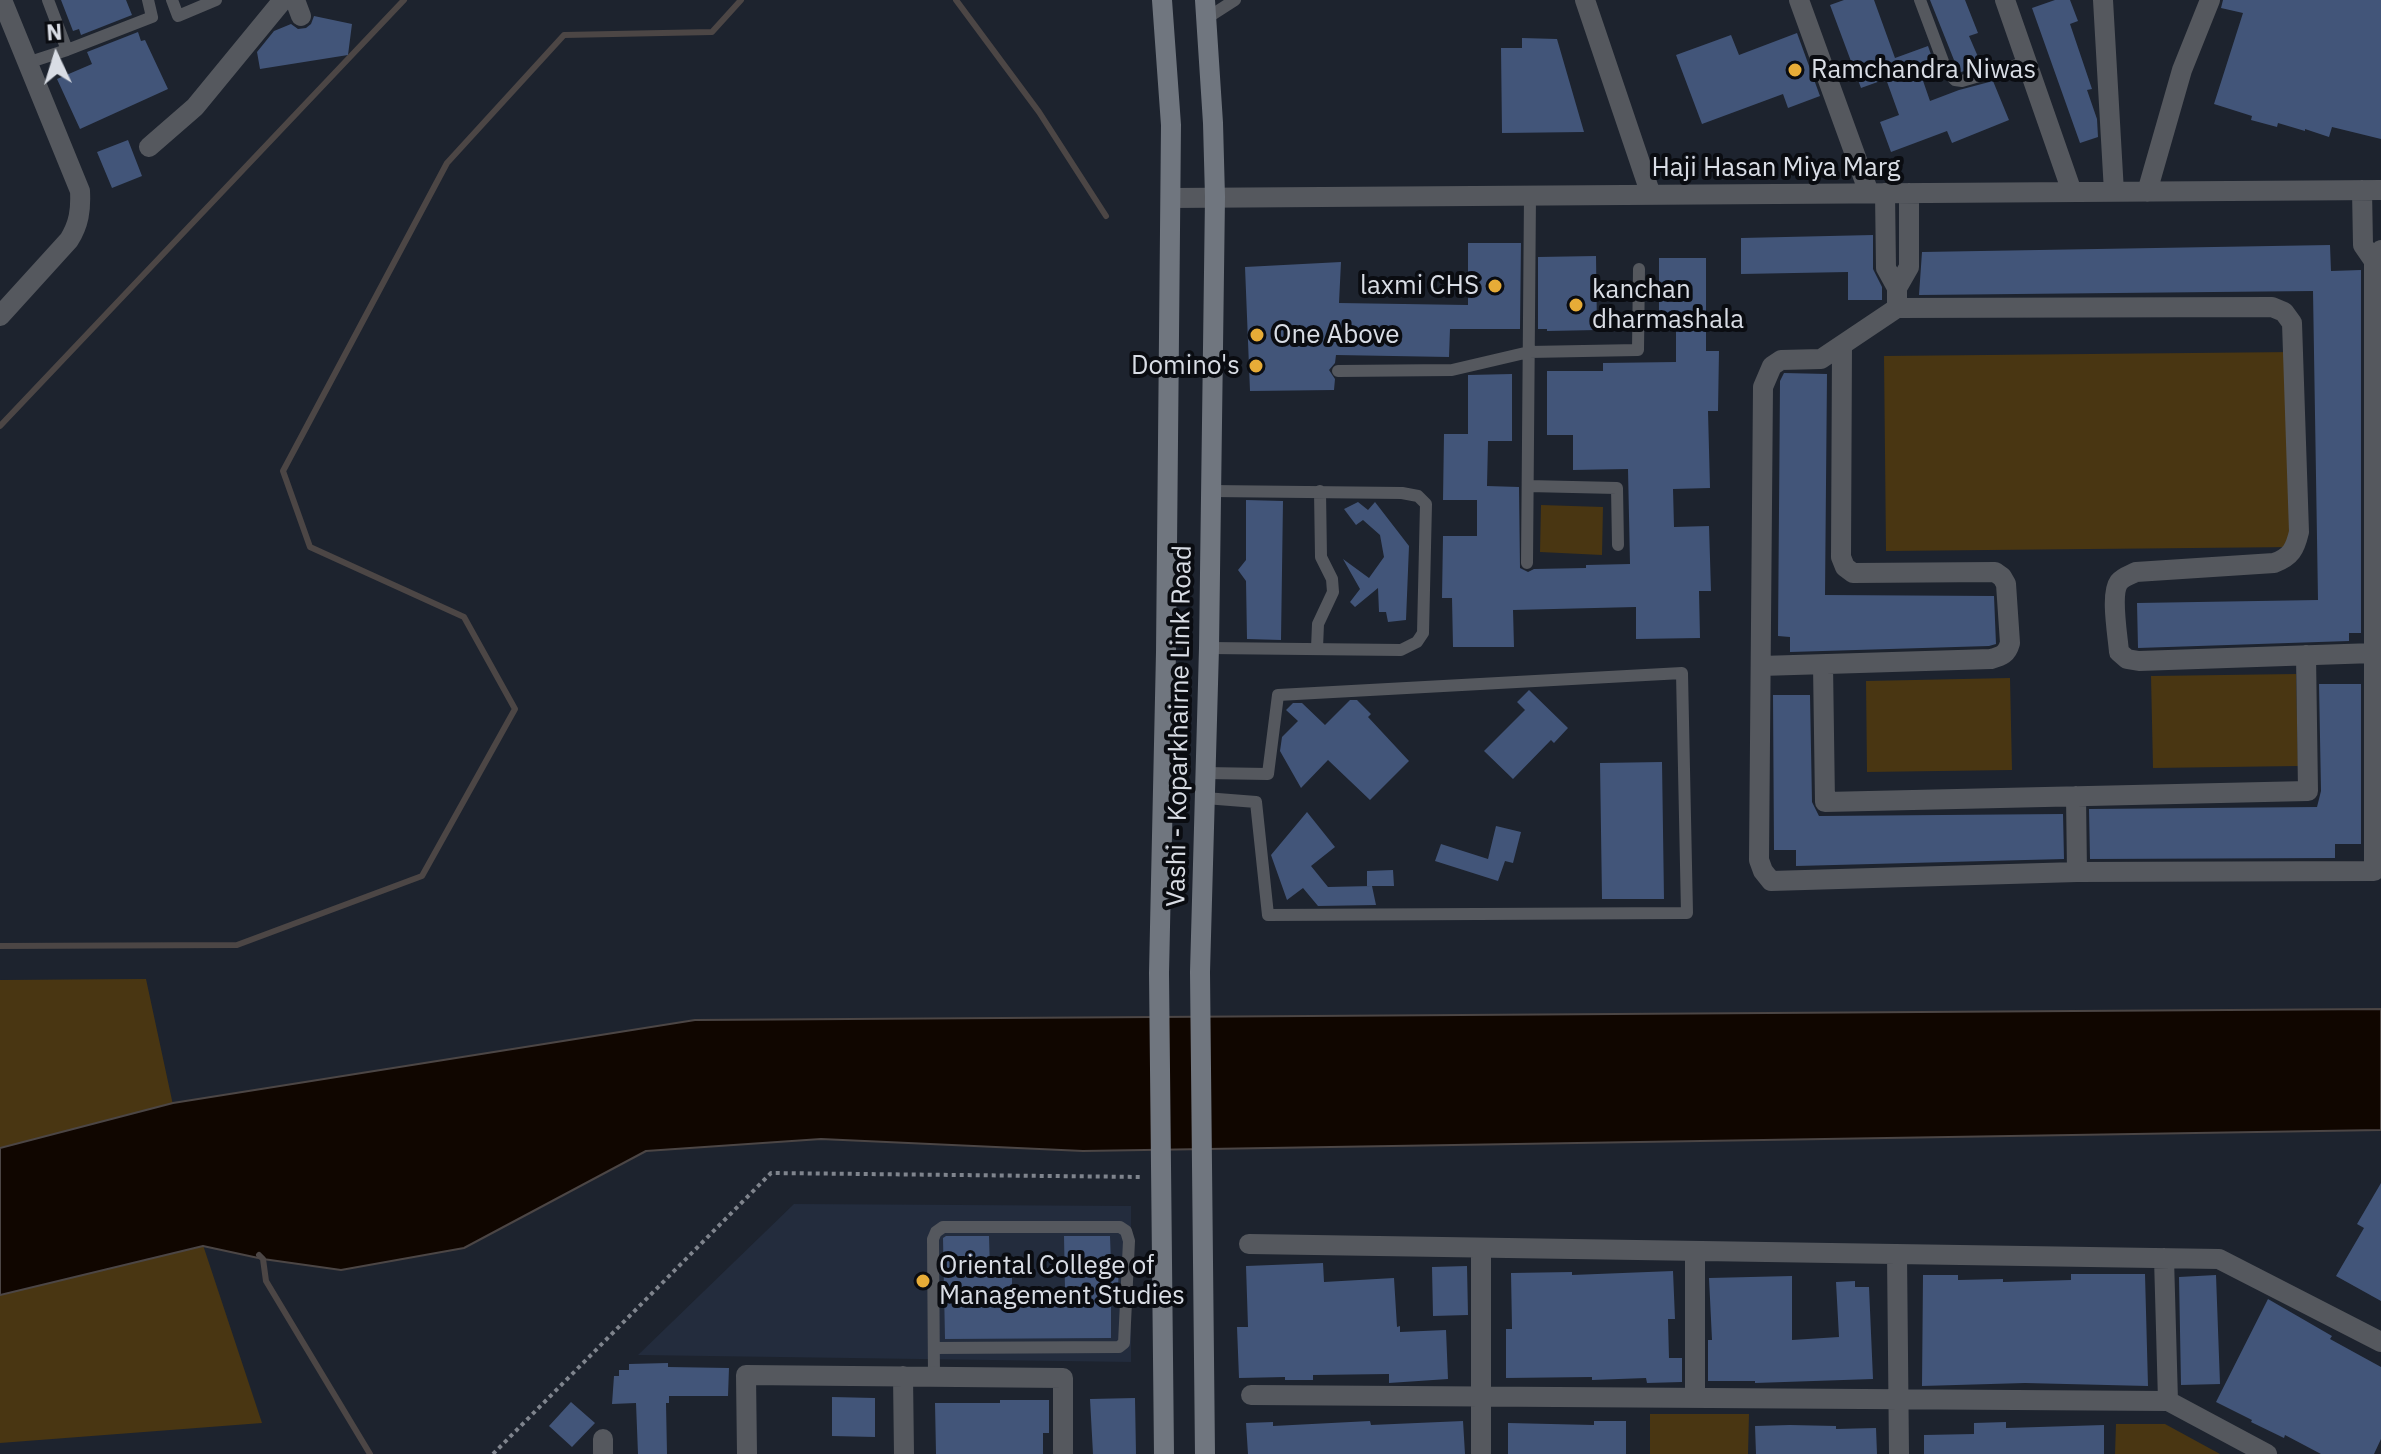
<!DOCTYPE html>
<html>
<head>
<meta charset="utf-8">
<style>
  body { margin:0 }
  #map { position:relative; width:2381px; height:1454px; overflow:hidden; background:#1d232e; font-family:"IBM Plex Sans",sans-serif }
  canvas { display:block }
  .north { position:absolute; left:16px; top:16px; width:80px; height:80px; -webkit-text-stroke:6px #0a0c11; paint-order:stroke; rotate:356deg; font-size:22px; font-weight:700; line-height:32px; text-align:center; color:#d9dde5 }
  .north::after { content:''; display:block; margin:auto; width:28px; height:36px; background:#d9dde5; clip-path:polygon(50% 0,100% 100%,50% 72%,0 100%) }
</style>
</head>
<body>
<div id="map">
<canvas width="2381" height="1454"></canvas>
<div class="north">N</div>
</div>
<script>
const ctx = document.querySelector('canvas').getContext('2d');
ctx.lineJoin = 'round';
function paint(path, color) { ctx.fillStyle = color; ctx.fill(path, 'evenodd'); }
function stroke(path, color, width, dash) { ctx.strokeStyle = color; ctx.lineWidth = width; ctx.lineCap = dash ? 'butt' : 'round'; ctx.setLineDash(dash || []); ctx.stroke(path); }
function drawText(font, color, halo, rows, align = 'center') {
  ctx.font = font + ' "IBM Plex Sans",sans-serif'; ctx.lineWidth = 8; ctx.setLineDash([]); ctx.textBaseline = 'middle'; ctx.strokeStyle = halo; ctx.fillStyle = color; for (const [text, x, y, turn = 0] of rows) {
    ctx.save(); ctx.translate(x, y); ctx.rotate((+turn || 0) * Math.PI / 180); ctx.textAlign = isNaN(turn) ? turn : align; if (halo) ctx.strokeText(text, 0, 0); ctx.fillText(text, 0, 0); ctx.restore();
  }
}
const built = new Path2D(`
  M794 1204 1131 1206V1362L638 1355Z`);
const green = new Path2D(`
  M2294 352 2296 547 1886 551 1884 356Z
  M1541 505 1603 507 1602 555 1540 552Z
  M2296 674 2298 766 2153 768 2151 676Z
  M2010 678 2012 770 1867 772 1866 681Z
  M146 979 203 1245 262 1423 0 1443V980Z
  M1650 1414H1749L1748 1454H1650Z
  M2116 1424H2165L2220 1454H2115Z`);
const water = new Path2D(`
  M2381 1009V1130L1083 1151 821 1139 646 1151 464 1248 341 1270 263 1259 203 1246 0 1295V1148L173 1103 695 1020Z`);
const stream = new Path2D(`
  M956 0 1039 112 1106 216
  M0 426 404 0
  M0 946 237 945 422 876 515 709 464 617 310 547 283 471 447 163 564 35 712 32 741 0
  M259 1255 263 1259 266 1281 370 1454`);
const building = new Path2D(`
  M61 0H126L132 15 81 35 79 29 73 31Z
  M1844 0H1874L1895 58 1928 46 1935 66 1920 72 1930 101 1959 90 1993 81 2009 120 1952 143 1947 131 1891 152 1880 122 1899 115 1886 79 1861 88 1830 5Z
  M1930 0H1965L1978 33 1969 36 1982 66 1961 72 1958 70Z
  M2055 0H2070L2078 21 2070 24 2092 89 2087 90 2097 119 2098 137 2080 143 2032 8Z
  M2223 0H2381V139L2332 127 2329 137 2305 129V131L2278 123 2277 127 2251 120 2252 116 2214 104 2243 13 2221 8Z
  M314 16 352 24 348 55 260 69 257 52 274 31 291 24 298 29 306 28 311 24Z
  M138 32 141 41 145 40 168 89 80 129 57 79 92 64 87 52Z
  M1797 33 1820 96 1788 108 1783 94 1702 124 1676 55 1731 35 1739 55Z
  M1522 38 1557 39 1584 132 1502 133 1501 48H1522Z
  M128 140 142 176 112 188 97 152Z
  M1873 235V269L1882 287V300H1848V272L1741 274V238Z
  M1468 243H1521L1520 329H1450L1449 357 1336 355 1335 363 1329 370 1335 379 1334 390 1250 391 1245 267 1341 262 1339 303 1468 305Z
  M2330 245 2331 271 2361 270V633H2349V641L2138 648 2137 603 2318 600 2313 291 1919 295 1922 252Z
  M1596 256 1597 330 1547 331V329H1538V257Z
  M1659 258H1706V351H1719L1718 411H1708L1710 488 1673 489 1674 527 1709 526 1711 591H1699L1700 638 1636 639V607L1513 610 1514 647H1453L1452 598H1442L1443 536H1477V500H1443L1444 434H1468V375L1512 374V441H1488L1487 486 1519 487 1520 568 1528 572 1534 569 1586 568V565L1630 564 1628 469 1573 470V435H1547V371H1603V363L1676 362V331H1659Z
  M1784 373 1827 374 1825 595 1994 596 1996 644 1989 646 1790 652V637L1778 636 1780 381Z
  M1246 500 1283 501 1281 640 1247 639 1246 581 1238 570 1246 560Z
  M1358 502 1368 510 1375 502 1409 546 1406 620 1388 622 1386 612H1379L1378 588 1355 607 1350 602 1360 589 1343 559 1369 578 1384 557 1380 535 1363 520 1356 525 1344 509Z
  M2319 684H2361V844H2335V858L2090 859 2089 809 2317 807 2321 791Z
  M1529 690 1568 728 1554 743 1551 740 1513 779 1484 751 1525 710 1517 702Z
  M1773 695H1810L1812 802 1819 816 2063 814 2064 859 1796 866V850H1774Z
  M1350 700H1357L1371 714 1368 717 1409 761 1370 800 1328 760 1301 788 1280 751 1282 737 1298 721 1286 710 1293 703H1302L1325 725Z
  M1662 762 1664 899H1602L1600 763Z
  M1307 812 1335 847 1311 866 1328 887 1372 886 1376 905 1318 906 1303 888 1287 900 1271 855Z
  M1496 826 1521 832 1513 863 1505 861 1498 881 1435 861 1441 844 1488 859Z
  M1393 870 1394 886H1367V871Z
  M2381 1183V1301L2336 1276 2364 1228 2357 1224Z
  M946 1236H989L990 1271H1012V1291L1065 1290 1064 1236H1110L1111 1264H1119L1118 1289H1111V1338L945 1339 943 1238Z
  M1323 1263 1324 1282 1394 1278 1397 1327 1400 1326V1332L1446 1330 1448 1379 1389 1383V1374L1313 1375V1380H1285V1377L1239 1378 1237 1327H1248L1246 1266Z
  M1467 1266 1468 1315 1433 1316 1432 1267Z
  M1673 1271 1675 1319H1668L1669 1358H1682V1382L1647 1383 1646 1378 1592 1380V1377L1506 1378V1329H1512L1511 1273 1572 1272V1275Z
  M2071 1274H2145L2148 1386 2025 1383 1922 1386 1923 1275H1958V1280L2003 1279V1282L2071 1280Z
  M2216 1275 2220 1384 2181 1385 2179 1277Z
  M1792 1276V1340L1839 1337 1836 1282 1855 1281V1287H1869L1873 1379 1755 1383V1381H1708V1340H1712L1709 1278Z
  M2268 1299 2332 1336 2330 1339 2381 1367V1439L2374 1454H2321L2285 1435 2284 1438 2251 1422 2252 1420 2216 1402Z
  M668 1363V1367L729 1368 728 1396H669V1403H666L667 1454H638L636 1403 612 1404 614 1376H619V1370H629V1364Z
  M832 1397 875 1398V1437L832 1436Z
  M1135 1398 1136 1454H1093L1090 1399Z
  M1000 1400H1049V1433H1043V1454H936L935 1403H1000Z
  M571 1402 595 1423 572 1447 549 1426Z
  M1370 1421 1371 1425 1463 1421 1465 1454H1248L1246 1423 1273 1422V1426Z
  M1594 1421H1626V1454H1508V1423L1594 1425Z
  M2006 1422V1428L2104 1425V1454H1924V1435L1974 1434V1423Z
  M1790 1425 1836 1426V1429L1876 1428 1877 1454H1756L1755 1426Z`);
const path = new Path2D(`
  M493 1454 771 1173 1143 1177`);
const lane = new Path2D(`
  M172 0 178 16 216 0
  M1920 0 1947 72 1955 80 1962 81 2027 62
  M1207 18 1235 0
  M67 50 152 17 148 0
  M27 63 67 50 48 0
  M1338 371 1452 370 1529 352 1638 350 1639 269
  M1528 486 1617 488 1618 545
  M1527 563 1530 195
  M1209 648 1401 650 1417 642 1423 633 1426 504 1418 496 1402 493 1211 491
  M1317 648 1318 624 1333 592 1332 579 1321 557 1320 491
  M1205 798 1256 802 1268 915 1687 913 1682 673 1278 695 1268 774 1205 773
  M934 1348 1119 1347 1124 1343 1129 1241 1126 1231 1120 1227H943L936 1232 933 1239 934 1377`);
const street = new Path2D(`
  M295 0 301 16
  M1585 0 1651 195
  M1799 0 1869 193
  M2005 0 2072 192
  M2103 0 2114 192
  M149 147 195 107 283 0
  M2362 190 2363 245 2374 261 2381 250
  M2147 192 2182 70 2210 0
  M1885 193 1886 268 1897 288 1909 267V193
  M1171 198 2381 190
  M1897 288V308L1821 359 1781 360 1772 366 1763 387 1759 860 1763 871 1771 881 2077 872 2374 871V261
  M1897 308 2272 307 2284 312 2292 323 2299 532C2295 549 2291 557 2274 563L2136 572C2130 575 2123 577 2119 582 2110 594 2118 637 2119 652L2127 659 2139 661 2374 653
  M0 316 69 240C79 224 81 210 80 191L2 0
  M1823 665 1825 802 2308 791 2306 655
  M1761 666 1991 659C2002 656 2007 654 2010 643L2006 584 2002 577 1995 572 1853 573 1845 567 1841 557 1842 345
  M2076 796 2077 872
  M1249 1244 2219 1259 2381 1342
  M1695 1251V1398
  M1897 1254 1899 1454
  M2164 1258 2168 1401
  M903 1376 904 1454
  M1251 1395 2168 1401 2267 1454
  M603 1454V1439
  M747 1454 746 1375 1063 1378V1454
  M1481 1454V1248`);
const secondary = new Path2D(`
  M1162 0 1171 125 1166 652 1159 973 1164 1454
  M1205 0 1213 123 1215 197 1209 648 1200 972 1205 1454`);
const markers = [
  [1795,70,8,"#e7ac37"],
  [1495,286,8,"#e7ac37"],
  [1576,305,8,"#e7ac37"],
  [1257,335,8,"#e7ac37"],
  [1256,366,8,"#e7ac37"],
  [923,1281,8,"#e7ac37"]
];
const poiNames = [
  ["Ramchandra Niwas",1811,70],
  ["laxmi CHS",1479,286,"right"],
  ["kanchan",1592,290],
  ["dharmashala",1592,320],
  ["One Above",1273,335],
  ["Domino's",1240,366,"right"],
  ["Oriental College of",939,1266],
  ["Management Studies",939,1296]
];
const streetNames = [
  ["Haji Hasan Miya Marg",1776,168],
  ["Vashi - Koparkhairne Link Road",1180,726,-89]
];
paint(built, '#232c3d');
paint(green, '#493612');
paint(water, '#100600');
stroke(water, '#4c4645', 2);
stroke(stream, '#4c4645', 6);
paint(building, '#425579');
stroke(path, '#7f848d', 4, [4, 4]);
stroke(lane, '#55585e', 12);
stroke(street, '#55585e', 20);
stroke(secondary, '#70767f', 20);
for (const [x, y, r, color] of markers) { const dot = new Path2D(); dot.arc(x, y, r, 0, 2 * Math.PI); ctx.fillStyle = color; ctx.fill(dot); stroke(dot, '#0a0c11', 3); }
drawText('26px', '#d9dde5', '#0a0c11', poiNames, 'left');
drawText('26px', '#d9dde5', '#0a0c11', streetNames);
</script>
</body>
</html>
